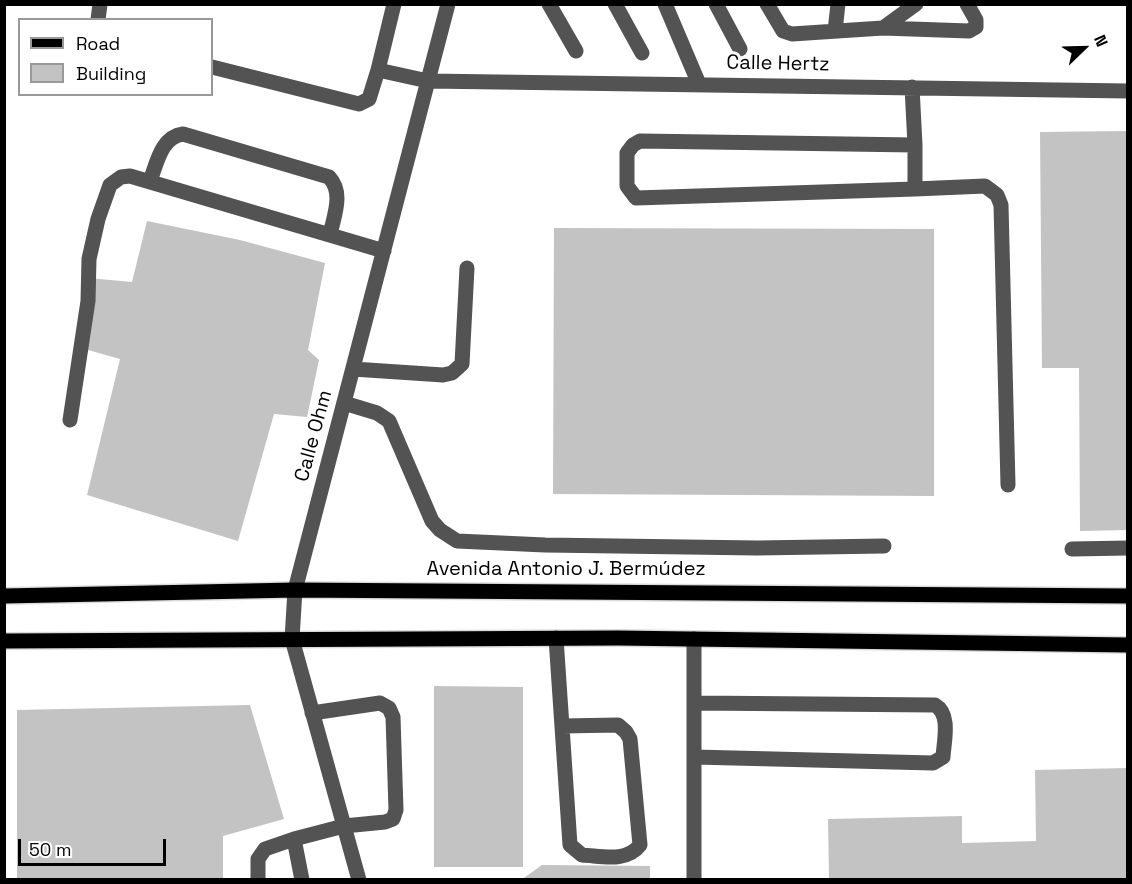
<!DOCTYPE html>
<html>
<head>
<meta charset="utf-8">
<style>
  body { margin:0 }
  #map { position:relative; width:1132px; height:884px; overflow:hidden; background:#fff; font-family:"Space Grotesk",sans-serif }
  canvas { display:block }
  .frame { position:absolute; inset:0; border:6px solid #000; pointer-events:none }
  .legend { position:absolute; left:18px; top:18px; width:195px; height:78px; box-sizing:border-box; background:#fff; border:2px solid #999; margin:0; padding:8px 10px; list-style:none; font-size:18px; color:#000 }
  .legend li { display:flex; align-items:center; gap:12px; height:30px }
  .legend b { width:30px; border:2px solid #999 }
  .north { position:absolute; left:1054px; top:18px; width:60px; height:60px; -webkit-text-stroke:4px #fff; paint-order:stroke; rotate:67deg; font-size:16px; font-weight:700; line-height:24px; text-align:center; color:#000 }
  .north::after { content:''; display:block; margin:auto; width:21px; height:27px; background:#000; clip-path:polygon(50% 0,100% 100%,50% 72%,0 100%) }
  .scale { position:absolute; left:18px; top:839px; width:148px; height:27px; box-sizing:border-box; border:3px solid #000; border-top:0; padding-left:8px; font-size:18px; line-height:21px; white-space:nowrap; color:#000; -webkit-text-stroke:4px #fff; paint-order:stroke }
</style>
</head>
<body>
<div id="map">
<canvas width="1132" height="884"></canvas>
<div class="frame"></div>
<ul class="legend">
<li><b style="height:8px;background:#000"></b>Road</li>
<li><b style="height:16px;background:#c3c3c3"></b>Building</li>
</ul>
<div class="north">N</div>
<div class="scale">50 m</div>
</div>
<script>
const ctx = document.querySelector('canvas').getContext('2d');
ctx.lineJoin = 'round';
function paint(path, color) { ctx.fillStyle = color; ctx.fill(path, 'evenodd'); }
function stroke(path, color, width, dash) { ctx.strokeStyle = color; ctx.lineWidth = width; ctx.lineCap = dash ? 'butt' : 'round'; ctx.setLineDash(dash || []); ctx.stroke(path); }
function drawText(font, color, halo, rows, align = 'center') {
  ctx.font = font + ' "Space Grotesk",sans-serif'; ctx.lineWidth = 6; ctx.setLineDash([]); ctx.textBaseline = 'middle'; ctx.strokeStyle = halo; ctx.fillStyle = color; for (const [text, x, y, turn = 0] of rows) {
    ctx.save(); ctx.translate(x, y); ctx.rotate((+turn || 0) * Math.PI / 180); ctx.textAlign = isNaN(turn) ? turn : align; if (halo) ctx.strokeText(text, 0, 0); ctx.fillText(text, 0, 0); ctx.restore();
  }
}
const building = new Path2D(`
  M1128 131V530L1080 531 1079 368H1042L1040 132Z
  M147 221 240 240 325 263 308 350 319 360 307 417 274 414 238 541 87 495 120 359 81 348 89 278 132 282Z
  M554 228 934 229V496L553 494Z
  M434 686 523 687V867H434Z
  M250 705 284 819 223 836V880H17V710Z
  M1128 768V880H829L828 819 962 816V843L1036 841 1035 770Z
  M542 865 650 866V880H521Z`);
const minor = new Path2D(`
  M394 4 378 70 428 81 1128 91
  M549 4 576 51
  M615 4 642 53
  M665 4 699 84
  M716 4 740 49
  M767 4 783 31 792 34 883 28 969 31 976 27V20L967 4
  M98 20 100 4
  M883 28 916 4
  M835 31 838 4
  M212 67 359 104 369 99 378 70
  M912 87 915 145V189L985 186 997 195 1001 205 1008 485
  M150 181C157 163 161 137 183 134L329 177C344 193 334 215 330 235
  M915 189 636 198 627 186V153L633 145 640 141 915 145
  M353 369 443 375 452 373 462 364 467 268
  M344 403 377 413 389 421 432 521 440 530 457 541 545 545 757 548 884 546
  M70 420 88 301 89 259 98 219 110 185 121 177 130 176 384 251
  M1072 549 1128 548
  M556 638 570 845 582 855C602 856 626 863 640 845L630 739 626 732 618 725 562 726
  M694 639V880
  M694 703 935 705C951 714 944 741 943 757L933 763 694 757
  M294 839 302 880
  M258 880V859L265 849 294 839 344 826 385 822 393 819 396 810 393 717 389 708 380 703 312 713
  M359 880 292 639 295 590 448 4`);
const major = new Path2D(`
  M4 596 295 590 1128 596
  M4 641 618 638 1128 645`);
const streetNames = [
  ["Calle Hertz",778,64,1],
  ["Calle Ohm",314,436,-75],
  ["Avenida Antonio J. Bermúdez",566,570]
];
paint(building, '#c3c3c3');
stroke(major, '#dbdbdb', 18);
stroke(minor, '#535353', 15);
stroke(major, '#000', 15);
drawText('20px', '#000', '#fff', streetNames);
</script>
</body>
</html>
